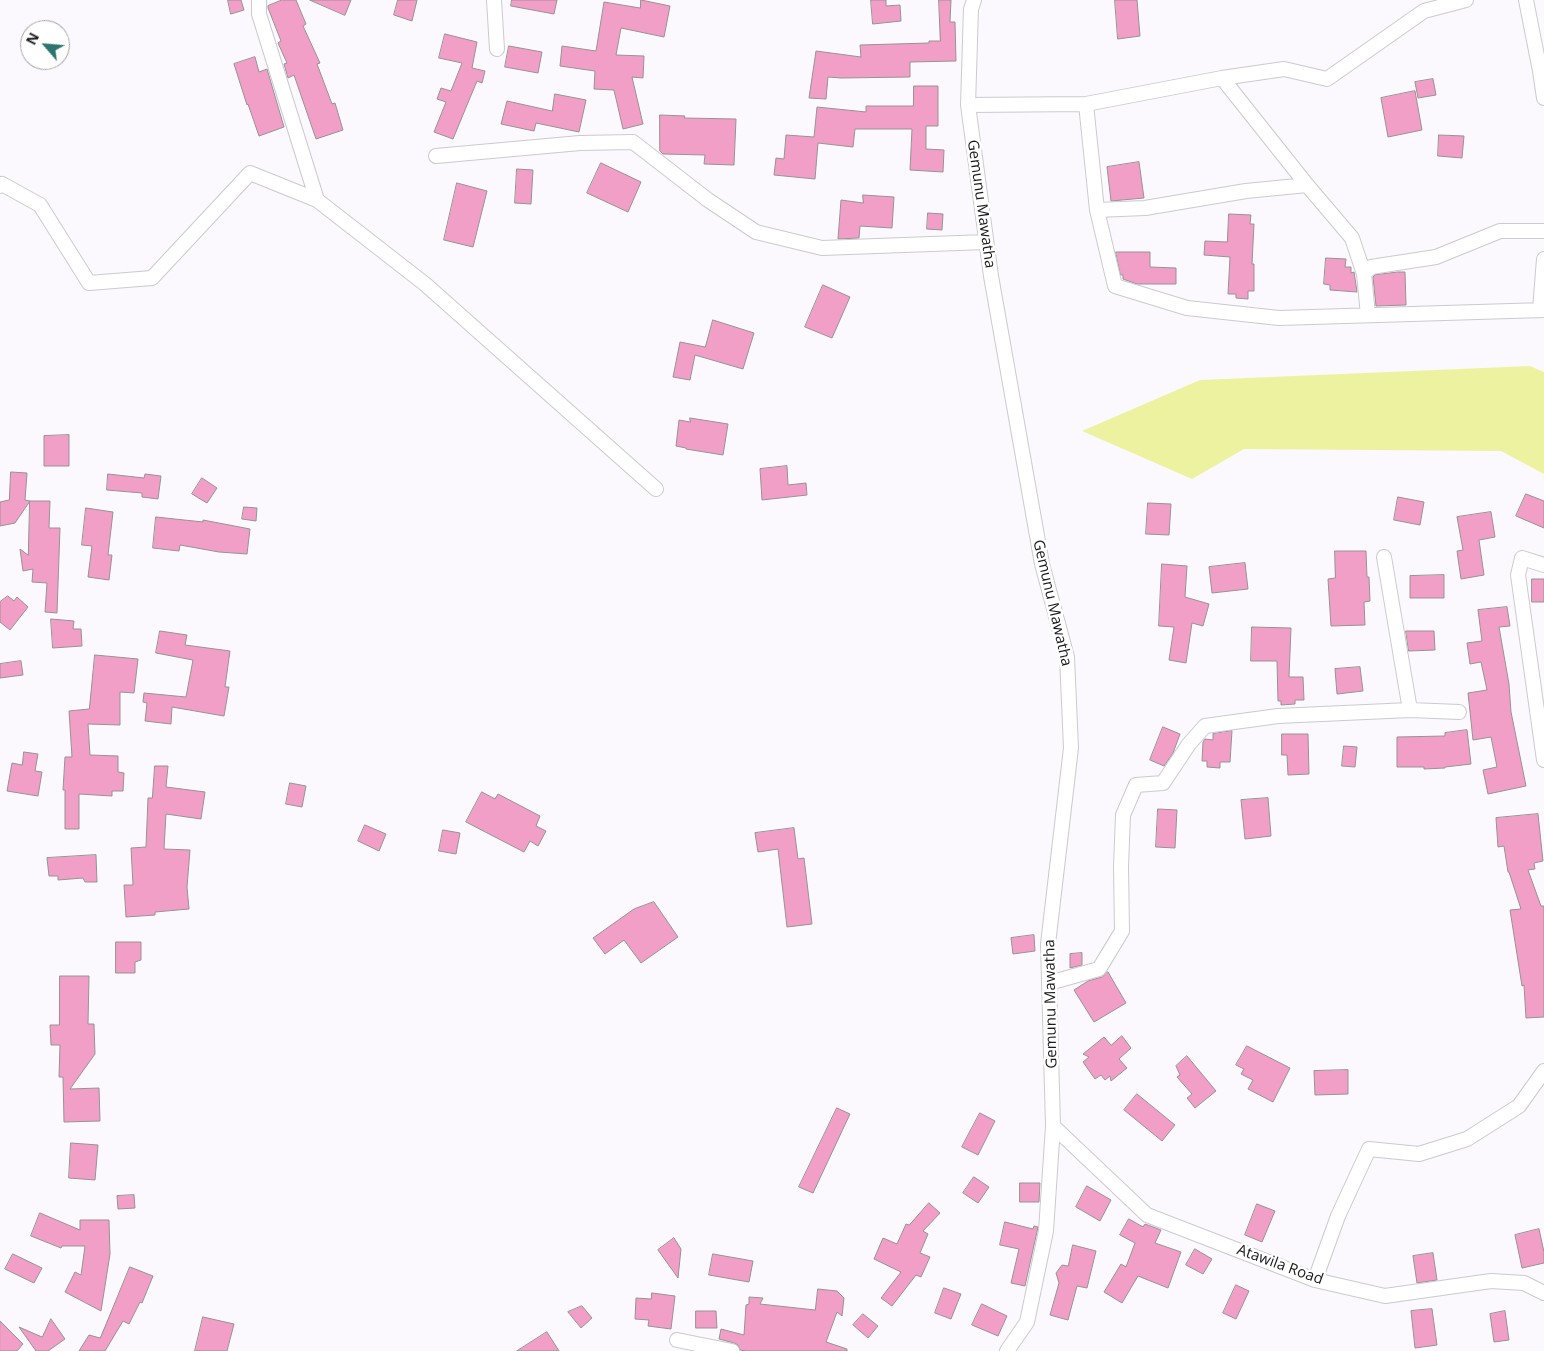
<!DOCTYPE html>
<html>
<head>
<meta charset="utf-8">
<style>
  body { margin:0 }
  #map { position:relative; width:1544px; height:1351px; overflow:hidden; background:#fbf9fe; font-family:"Open Sans",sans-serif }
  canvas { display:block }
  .north { position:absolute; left:20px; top:20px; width:50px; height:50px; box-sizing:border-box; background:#fff; border:1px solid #a3a3a4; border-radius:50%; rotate:297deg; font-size:14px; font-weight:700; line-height:20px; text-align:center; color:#1a191b }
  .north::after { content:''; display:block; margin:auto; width:18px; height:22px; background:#2d7570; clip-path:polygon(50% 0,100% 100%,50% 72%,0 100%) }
</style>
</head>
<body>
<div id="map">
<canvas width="1544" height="1351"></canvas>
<div class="north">N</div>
</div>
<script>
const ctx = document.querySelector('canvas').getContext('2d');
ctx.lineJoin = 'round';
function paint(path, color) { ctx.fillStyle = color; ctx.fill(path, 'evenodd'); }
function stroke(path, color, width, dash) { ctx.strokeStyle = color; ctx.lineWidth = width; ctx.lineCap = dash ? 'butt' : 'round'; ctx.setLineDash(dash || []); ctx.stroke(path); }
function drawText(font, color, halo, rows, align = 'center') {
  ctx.font = font + ' "Open Sans",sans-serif'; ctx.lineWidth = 5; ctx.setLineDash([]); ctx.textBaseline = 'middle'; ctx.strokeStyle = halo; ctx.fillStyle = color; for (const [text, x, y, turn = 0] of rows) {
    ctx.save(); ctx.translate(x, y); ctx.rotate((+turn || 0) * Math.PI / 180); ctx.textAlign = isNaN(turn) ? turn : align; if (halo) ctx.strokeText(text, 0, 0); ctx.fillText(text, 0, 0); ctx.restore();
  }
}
const green = new Path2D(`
  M1530 366 1544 372V474L1501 451 1244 449 1192 479 1082 431 1200 380Z`);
const building = new Path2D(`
  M228 0H241L244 10 231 14Z
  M282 0H296L306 24 303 26 320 63 317 64 332 104 335 103 343 130 316 139 294 75 288 78 284 64 287 63 278 43 281 41 268 8V6Z
  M310 0H351L345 15Z
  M398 0H417L412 21 394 15Z
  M512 0H557L554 14 511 6Z
  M641 0 670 6 664 37 621 28 616 55 644 56 643 78 632 77 643 124 623 129 614 90 594 89 595 71 560 66 562 46 596 51 604 2 640 8Z
  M871 0H886V6L900 5 901 21 873 24Z
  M939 0H951L950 22H955L956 61 910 62V77L841 78 828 77 826 99 809 98 816 51 861 57 860 45 929 43V41H940Z
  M1115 0H1137L1140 36 1118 39Z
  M445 34 477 42 472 68 485 71 482 83 477 81 453 139 434 132 446 102 437 99 441 88 451 91 462 63 439 58Z
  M509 46 542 52 538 73 505 67Z
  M255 57 259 72 267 69 284 127 259 136 248 104 247 105 234 64Z
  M1433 79 1436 95 1418 98 1415 82Z
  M914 86H938V126H926V149L944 150 943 172 910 170 912 129H855L853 147 818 143 815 179 774 175 776 158 784 159 786 135 814 137 817 107 866 112V106H913Z
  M1415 91 1422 130 1388 137 1381 98Z
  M555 94 586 100 579 132 536 123 534 131 501 124 507 101 552 111Z
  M660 115 685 116 684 118 736 119 734 165 704 164 705 155 663 154 660 151Z
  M1439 135 1464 136 1462 158 1438 156Z
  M1139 162 1144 198 1111 201 1107 167Z
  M601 163 641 182 628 212 587 193Z
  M517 169 533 170 531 204 515 203Z
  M457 183 487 191 473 247 444 240Z
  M863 195 894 197 892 228 860 226 859 238 838 239 841 200 863 203Z
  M928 213 943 214 942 230 927 229Z
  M1229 214 1251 215 1250 224H1254L1252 264H1254V291H1248V299L1236 298V294H1228L1230 257 1204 255 1205 241 1227 242Z
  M1116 252H1150V267L1176 268V284H1137L1123 279V275H1121Z
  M1326 258 1346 259 1345 267H1351V273L1354 272 1357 292 1330 290V285L1324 284Z
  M1398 272H1405L1406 305 1376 306 1373 277 1375 275Z
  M823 285 850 297 832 338 805 327Z
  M713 320 754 333 743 369 695 355 690 380 673 377 680 342 705 347Z
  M690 418 728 424 723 455 686 449V448L676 446 679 420 690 422Z
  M69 435V466H44V436Z
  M787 466 788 485 806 483 807 495 762 500 760 469Z
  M11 472 27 473 25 500 30 501 15 523 0 526V502L9 500Z
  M108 474 144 478 145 474 161 476 158 499 142 497V493L107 490Z
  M202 478 217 488 207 503 192 494Z
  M1526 494 1544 501V528L1516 516Z
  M1398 497 1424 502 1420 525 1394 520Z
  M30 501H50L49 528H60L57 613 45 612 47 583 32 582 33 569 23 571 20 549 28 555Z
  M1148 503 1171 504 1169 535 1146 534Z
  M244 507 257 508 256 521 242 519Z
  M86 508 113 512 108 555H112L109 580 88 577 92 546 82 545Z
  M1491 512 1495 537 1479 540 1484 575 1461 579 1457 551 1463 550 1457 517Z
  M156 517 203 522V520L250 529 247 554 219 552 180 545 179 551 153 548Z
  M1335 551H1366L1367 577H1369L1370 601 1364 602 1365 625 1331 626 1328 579 1335 578Z
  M1245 563 1248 589 1212 593 1209 567Z
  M1162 564 1187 566 1185 597 1209 604 1203 626 1192 623 1186 663 1169 660 1174 627 1159 626Z
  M1444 575V598H1410V576Z
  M1532 579H1544V602H1532Z
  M8 596 14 601 17 597 28 607 10 630 0 622V602Z
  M1507 607 1510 626 1499 627 1509 684 1511 712 1526 786 1488 794 1483 770 1497 767 1491 737 1473 740 1468 693 1487 690 1481 662 1470 664 1467 643 1482 641 1478 610Z
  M51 619 74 621 73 629H81L82 646 53 648Z
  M1252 627 1291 628 1289 677H1303L1304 700H1295V704L1281 705V701H1278L1277 661H1251Z
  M160 631 187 635 185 645 230 651 225 687H229L224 716 172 707 171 724 145 721 147 703 143 702 144 693 186 697 193 660 156 653Z
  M1406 631H1434L1435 650 1409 651Z
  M95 655 138 659 134 693 120 692V725L88 724 90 755 118 756V772L124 773 123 791H112V796L79 794V829H65V790H63L65 757H72L69 711 89 709Z
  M21 661 23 675 0 678V664Z
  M1360 667 1363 691 1337 694 1335 669Z
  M1163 727 1180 734 1173 753 1164 766 1150 760Z
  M1467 730 1471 764 1445 767V768L1424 769V767H1397V737L1445 736V733Z
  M1232 731 1230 762H1220V768L1207 767V761H1202L1203 742 1205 739 1213 740V734Z
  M1282 734H1308L1309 774 1288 775 1287 755H1282Z
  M1344 746 1357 747 1355 767 1342 766Z
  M24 752 38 754 35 771 42 772 38 796 7 791 12 763 22 765Z
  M155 766H168L166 787 205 792 201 819 166 814 164 849 190 850 187 887 189 909 155 912V915L126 917 124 885H133L131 848 146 847 148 798H152Z
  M290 783 306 786 302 807 286 804Z
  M482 792 495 799 498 794 540 816 536 826 546 831 538 846 530 841 524 852 466 822Z
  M1268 798 1271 836 1245 839 1241 800Z
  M1158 809 1177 810 1175 848 1156 847Z
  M1538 814 1543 861 1534 863 1535 869 1528 870 1541 906H1544V1017L1526 1018 1524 985 1522 986 1510 910 1521 909 1509 872H1508L1504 846 1498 847 1496 818Z
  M365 825 386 834 379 851 358 841Z
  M794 828 798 859 804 858 812 924 787 927 778 849 758 852 755 833Z
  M443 830 460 833 456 854 439 851Z
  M96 855 97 882H85L83 878 58 880V876H49L47 858Z
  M654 902 678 937 641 963 624 940 605 954 593 938 634 909Z
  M1034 935 1035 951 1013 954 1011 938Z
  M116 942H141V960L135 962V973H116Z
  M1082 953V965L1070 968V954Z
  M1108 972 1126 1003 1094 1022 1074 990 1088 981 1102 977Z
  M60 976H89L88 1024H94L95 1054 70 1089 99 1088 100 1121 64 1122 63 1077H59L60 1045H51L50 1025H59Z
  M1122 1036 1131 1048 1119 1059 1127 1068 1111 1081 1110 1076 1105 1080 1101 1075 1095 1079 1083 1062 1089 1057 1083 1054 1104 1037 1111 1045Z
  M1247 1046 1290 1068 1273 1102 1248 1089 1253 1080 1241 1074 1244 1069 1236 1065Z
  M1187 1056 1216 1091 1195 1108 1187 1098 1192 1094 1177 1077 1180 1075 1176 1066Z
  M1348 1070V1094L1315 1095 1314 1071Z
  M1137 1094 1175 1125 1162 1141 1124 1110Z
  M837 1108 850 1114 813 1193 799 1187Z
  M980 1113 995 1121 978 1155 962 1147Z
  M71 1143 98 1145 95 1180 69 1178Z
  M974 1177 989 1187 978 1203 963 1193Z
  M1020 1183H1040L1039 1202H1020Z
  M1087 1186 1111 1200 1100 1221 1076 1207Z
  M134 1195 135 1208 118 1209 117 1196Z
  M929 1203 940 1213 923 1231 928 1234 920 1253 930 1257 921 1277 916 1275 892 1306 881 1298 901 1272 874 1259 883 1238 897 1244 906 1224 909 1225Z
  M1257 1204 1275 1211 1262 1242 1245 1235Z
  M40 1213 80 1230V1220H109L110 1254 101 1311 65 1292 75 1272 81 1275 85 1246H62L61 1248 31 1236Z
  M1129 1219 1143 1227 1145 1224 1161 1230 1155 1243 1181 1252 1168 1288 1138 1276 1122 1303 1104 1292 1121 1264 1126 1267 1135 1243 1120 1235Z
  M1005 1222 1033 1229 1034 1226 1038 1227 1025 1286 1011 1283 1019 1249 1000 1245Z
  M1539 1229 1544 1252V1263L1522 1268 1515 1235Z
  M674 1238 681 1249 678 1278 658 1250Z
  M1073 1245 1096 1251 1087 1288 1077 1286 1068 1320 1050 1315 1059 1283 1056 1273 1062 1265 1068 1266Z
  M1195 1249 1212 1259 1203 1274 1186 1265Z
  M1433 1253 1437 1280 1417 1283 1413 1256Z
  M13 1254 42 1268 34 1283 5 1269Z
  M713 1254 753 1261 749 1282 709 1275Z
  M130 1267 153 1276 142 1303 140 1302 129 1324 123 1321 105 1351H79L89 1335 100 1338Z
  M1236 1285 1249 1291 1236 1319 1223 1313Z
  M944 1288 961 1294 951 1319 935 1313Z
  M818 1289 837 1291 844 1298 842 1316 837 1312 826 1342 847 1349V1351H747L740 1350 738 1345 734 1343 719 1339 721 1329 744 1335 746 1305 749 1304V1297L763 1298 760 1304 815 1310Z
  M652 1293 675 1296 671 1329 648 1326 649 1320 635 1319 636 1298 651 1299Z
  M982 1304 1007 1316 998 1336 972 1325Z
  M582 1306 592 1318 581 1328 568 1312Z
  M1432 1309 1437 1345 1415 1348 1411 1311Z
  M696 1311H716L717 1328H696Z
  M1505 1311 1509 1340 1494 1342 1490 1314Z
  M863 1314 878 1326 868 1338 853 1325Z
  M203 1317 234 1324 227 1351H195Z
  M51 1319 65 1339 48 1351H36L19 1327 42 1337Z
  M0 1321 23 1344 17 1351H0Z
  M547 1332 559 1351H517Z`);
const minor = new Path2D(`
  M259 0V14L317 200 425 284 656 489
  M494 0 497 49
  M974 0 971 9 968 105 991 276 1042 564 1067 657 1071 748 1048 944 1053 1126 1046 1231 1027 1322 1007 1351
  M1526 0 1540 71 1544 70
  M1540 71 1544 98
  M1222 78 1307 185 1352 238 1364 274
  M1086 104 1222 78 1284 69 1327 79 1424 11 1466 0
  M968 105 1086 104 1097 210 1115 286 1187 308 1279 318 1544 310
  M436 156 580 143 633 142 708 200 756 232 822 248 986 242
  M0 186 2 184 40 205 89 283 152 278 250 173 317 200
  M1097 210 1145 208 1246 191 1307 185
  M1540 310 1544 259
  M1368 315 1364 274 1371 267 1436 257 1500 231H1544
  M1384 557 1410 710
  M1544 565 1522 558 1518 575 1544 760
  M1049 983 1099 969 1122 931 1121 867 1123 815 1136 785 1163 783 1189 744 1205 726 1278 716 1410 710 1459 712
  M1053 1126 1147 1215 1315 1280 1385 1296 1491 1281 1524 1283 1544 1293
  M1315 1280 1338 1216 1369 1149 1419 1154 1467 1139 1519 1106 1544 1071
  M677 1340 732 1351`);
const streetNames = [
  ["Gemunu Mawatha",981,204,82],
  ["Gemunu Mawatha",1052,603,77],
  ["Gemunu Mawatha",1051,1004,-91],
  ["Atawila Road",1280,1265,20]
];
paint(green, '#edf2a0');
paint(building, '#f29fc7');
stroke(building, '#979294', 1);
stroke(minor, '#cbcace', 16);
stroke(minor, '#fff', 14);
drawText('15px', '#1a191b', '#fff', streetNames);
</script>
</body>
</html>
